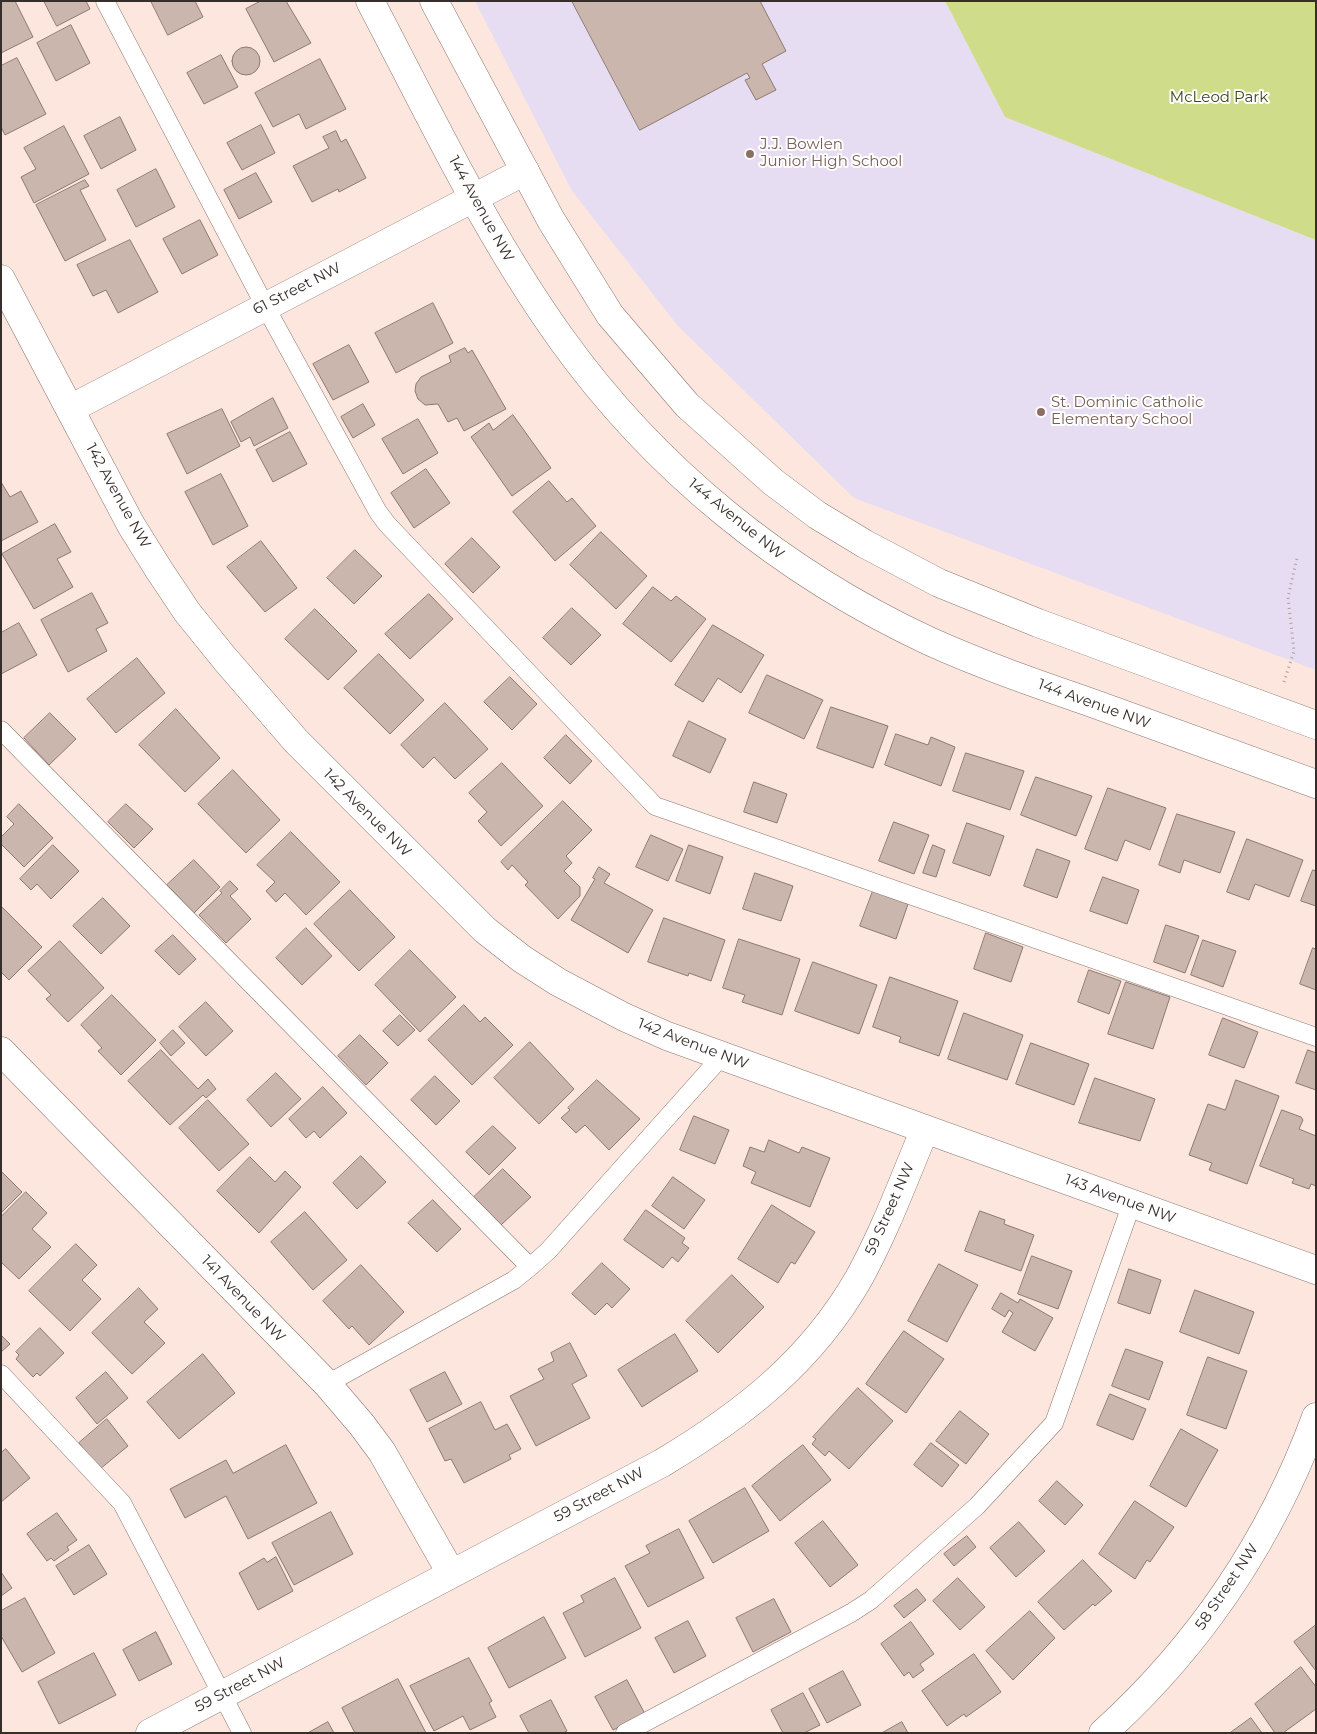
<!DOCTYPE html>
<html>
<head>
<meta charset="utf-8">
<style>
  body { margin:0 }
  #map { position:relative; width:1317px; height:1734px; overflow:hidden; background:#fce6dd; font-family:Montserrat,sans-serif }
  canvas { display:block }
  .frame { position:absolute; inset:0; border:2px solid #362e2a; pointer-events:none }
</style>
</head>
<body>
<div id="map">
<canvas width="1317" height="1734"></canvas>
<div class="frame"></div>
</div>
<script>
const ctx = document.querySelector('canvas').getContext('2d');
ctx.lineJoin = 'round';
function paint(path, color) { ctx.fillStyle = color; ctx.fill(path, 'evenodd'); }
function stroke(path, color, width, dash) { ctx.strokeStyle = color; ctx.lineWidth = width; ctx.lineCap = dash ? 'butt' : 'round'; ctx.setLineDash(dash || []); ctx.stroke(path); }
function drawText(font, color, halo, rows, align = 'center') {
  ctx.font = font + ' Montserrat,sans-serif'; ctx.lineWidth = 4; ctx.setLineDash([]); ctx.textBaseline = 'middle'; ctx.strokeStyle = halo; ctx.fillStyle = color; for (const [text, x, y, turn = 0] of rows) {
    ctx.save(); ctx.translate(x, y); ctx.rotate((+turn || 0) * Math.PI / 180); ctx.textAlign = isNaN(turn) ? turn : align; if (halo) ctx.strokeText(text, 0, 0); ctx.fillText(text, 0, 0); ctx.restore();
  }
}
const education = new Path2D(`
  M475 1H945L1005 117 1316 240V670L854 498 678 326 572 191Z`);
const green = new Path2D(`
  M945 1H1316V240L1005 117Z`);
const building = new Path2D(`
  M1 1H15L33 37 1 53Z
  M44 1H86L90 9 57 26Z
  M151 1H195L203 17 168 35Z
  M261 1H286L311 43 274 62 246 9Z
  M572 1H760L786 51 762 64 776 90 756 100 745 80 750 78 747 73 640 130Z
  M71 25 90 63 56 81 37 43Z
  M232 61a14 14 0 1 1 28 0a14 14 0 1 1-28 0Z
  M221 55 238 87 204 104 187 73Z
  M17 58 46 114 5 135 1 127V66Z
  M320 59 346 109 306 129 299 114 273 127 255 93Z
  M120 117 136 150 101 169 84 136Z
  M261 125 275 153 242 170 227 143Z
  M64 126 89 174 34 203 21 177 36 169 24 148Z
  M336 131 341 142 346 139 366 178 339 192 338 189 312 202 293 166 329 148 323 137Z
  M156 169 175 207 136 227 117 190Z
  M256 173 272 202 239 219 224 190Z
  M85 180 89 186 80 190 106 240 65 261 36 205Z
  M200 220 218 255 182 274 163 239Z
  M130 240 158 292 118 313 106 290 93 296 77 265Z
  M433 303 453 343 396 373 375 333Z
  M349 345 369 382 333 400 313 364Z
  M465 348 468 353 472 350 506 409 464 431 457 418 448 422 438 404 425 405 418 399 415 391 416 384 421 377 451 362 449 356Z
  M273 398 288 428 254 446 250 437 241 442 231 422Z
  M363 404 375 425 353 438 341 417Z
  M222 409 240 446 187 474 167 434Z
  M513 415 551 468 512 496 471 437 489 423 493 430Z
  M418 419 438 453 403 474 382 439Z
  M290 432 307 464 273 482 256 450Z
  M426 469 450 503 414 528 391 493Z
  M221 474 248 526 213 545 185 492Z
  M549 481 567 502 572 498 596 526 555 561 513 512Z
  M1 482 10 497 21 491 38 522 1 541Z
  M55 524 71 552 57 559 73 587 34 609 2 554Z
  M601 532 647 576 616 609 570 565Z
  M472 538 500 567 473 593 445 564Z
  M261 541 297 588 265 612 227 567Z
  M355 550 382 576 354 604 327 578Z
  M653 587 671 601 676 596 706 619 671 662 623 624Z
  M92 593 108 623 96 629 107 651 68 672 41 620Z
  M429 594 453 619 410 659 385 634Z
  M572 608 601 635 571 665 543 638Z
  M315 609 357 651 328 680 285 639Z
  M19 623 37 655 1 674V633Z
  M713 625 764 655 741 693 718 678 703 702 675 685Z
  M379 654 424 700 390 734 344 688Z
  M137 658 165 693 116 733 87 699Z
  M767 675 823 700 804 739 749 713Z
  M510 677 537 704 512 730 484 702Z
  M445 703 488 749 455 779 434 757 423 768 401 745Z
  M831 707 888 726 873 768 817 748Z
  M176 709 220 758 185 792 139 745Z
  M50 713 76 739 49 765 24 738Z
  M689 721 726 739 710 773 673 756Z
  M896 734 928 745 931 737 955 747 941 786 885 765Z
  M566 735 592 761 570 784 544 758Z
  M966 753 1024 771 1010 810 953 791Z
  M502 763 543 806 501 846 478 821 487 812 469 793Z
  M233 770 280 820 246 853 198 804Z
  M1036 777 1092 796 1076 836 1021 815Z
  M754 782 787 794 777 823 744 812Z
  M1108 788 1166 808 1150 850 1125 840 1117 861 1085 849Z
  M563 801 592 830 566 856 572 863 564 871 580 887V896L558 919 525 885 528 882 512 865 508 870 501 862Z
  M19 804 53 838 24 867 1 844V837L14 824 7 817Z
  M126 804 153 829 134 848 108 822Z
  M1177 814 1235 832 1220 873 1184 860 1180 873 1159 865Z
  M894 822 929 835 914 874 879 861Z
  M967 823 1004 836 990 876 953 863Z
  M291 832 340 882 306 915 285 893 276 902 266 891 275 882 257 865Z
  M651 835 683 849 668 881 636 867Z
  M1247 839 1303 860 1289 897 1255 884 1249 900 1227 892Z
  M53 845 79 871 51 899 37 884 31 890 20 879Z
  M689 845 723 857 710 894 676 881Z
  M933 845 945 850 936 877 923 873Z
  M1037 849 1070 861 1057 898 1024 886Z
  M194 860 220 887 194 913 167 885Z
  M599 867 610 874 604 883 653 910 628 953 571 920 595 879 593 878Z
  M1313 870 1316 871V906L1301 901Z
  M755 873 793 886 781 921 743 909Z
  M1103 877 1139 890 1127 924 1090 911Z
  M230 881 238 889 230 896 251 919 226 943 199 915 222 893 220 891Z
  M350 890 395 937 359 971 314 924Z
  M873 891 908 904 896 939 860 926Z
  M103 898 130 926 101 954 73 926Z
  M1 906 42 947 9 980 1 972Z
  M664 918 725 940 711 981 689 973 688 976 648 962Z
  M1166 925 1199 936 1185 973 1154 962Z
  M306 928 332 956 302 985 276 958Z
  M986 933 1023 947 1011 982 974 969Z
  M173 935 196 959 179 975 155 951Z
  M739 939 800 959 782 1015 742 1002 745 995 723 988Z
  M1203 940 1236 951 1223 987 1191 975Z
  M60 941 104 988 68 1022 46 999 51 995 28 971Z
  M1313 948 1316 949V990L1300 984Z
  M410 950 456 997 420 1032 375 985Z
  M813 962 877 985 859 1034 795 1011Z
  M1089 970 1121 981 1109 1014 1078 1002Z
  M890 977 958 1001 939 1056 899 1042 901 1037 873 1027Z
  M1126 982 1170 997 1153 1049 1108 1034Z
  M112 995 156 1040 121 1075 98 1051 102 1048 81 1025Z
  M206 1002 233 1031 206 1056 179 1027Z
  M464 1005 480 1022 485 1017 513 1045 472 1085 428 1040Z
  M964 1013 1023 1035 1007 1080 948 1059Z
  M400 1015 415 1030 398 1046 383 1031Z
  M1223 1018 1258 1032 1244 1068 1209 1055Z
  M173 1030 185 1043 171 1056 160 1043Z
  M360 1035 388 1063 366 1085 338 1056Z
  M530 1042 574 1089 539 1124 494 1078Z
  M1031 1043 1089 1064 1074 1105 1016 1084Z
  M161 1050 198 1089 208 1079 216 1089 206 1098 203 1095 170 1125 128 1081Z
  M1308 1050 1316 1053V1090L1296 1083Z
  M276 1073 301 1099 271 1127 247 1100Z
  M435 1076 460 1101 436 1125 411 1100Z
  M1095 1078 1155 1099 1140 1141 1079 1123Z
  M597 1080 640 1119 609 1150 585 1125 576 1133 561 1118 570 1110 568 1108Z
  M1236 1080 1279 1096 1247 1184 1209 1170 1212 1163 1189 1155 1208 1104 1225 1110Z
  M323 1087 347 1113 320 1138 314 1131 306 1138 289 1119Z
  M208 1100 249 1144 219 1171 179 1128Z
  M1282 1110 1301 1117 1303 1120 1299 1129 1316 1136V1186L1311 1184 1309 1189 1292 1183 1294 1179 1260 1166Z
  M694 1116 729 1130 715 1164 680 1150Z
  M493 1126 516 1148 489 1175 466 1152Z
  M769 1140 799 1153 802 1147 830 1158 810 1207 751 1183 756 1172 743 1166 750 1147 764 1152Z
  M361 1156 386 1182 357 1209 333 1183Z
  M250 1157 275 1182 285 1171 301 1187 259 1233 217 1191Z
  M503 1169 531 1197 501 1225 474 1197Z
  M1 1171 22 1192 1 1213Z
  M673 1177 705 1200 684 1229 652 1206Z
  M26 1192 47 1213 32 1229 51 1247 19 1279 1 1262V1217Z
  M433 1200 461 1229 437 1252 408 1223Z
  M772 1205 815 1232 795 1264 791 1262 778 1283 738 1259Z
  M646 1210 685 1238 682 1243 689 1248 678 1262 672 1257 663 1268 624 1240Z
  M980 1211 1005 1220 1004 1224 1034 1235 1021 1271 965 1251Z
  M305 1212 347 1260 313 1290 271 1242Z
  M76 1244 97 1265 82 1280 101 1299 70 1331 29 1291Z
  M1032 1256 1072 1271 1058 1309 1018 1294Z
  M602 1263 630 1289 612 1308 607 1303 595 1315 572 1294Z
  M939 1264 978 1285 947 1342 908 1321Z
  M361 1265 404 1312 369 1345 352 1326 349 1329 323 1301Z
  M1129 1269 1161 1280 1150 1314 1118 1303Z
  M732 1275 764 1307 718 1353 686 1321Z
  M139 1288 158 1309 144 1322 165 1343 132 1374 92 1333Z
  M1195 1290 1254 1312 1239 1354 1180 1332Z
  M1001 1293 1018 1303 1020 1299 1053 1318 1035 1351 1002 1332 1013 1313 1009 1310 1005 1317 992 1309Z
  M40 1328 64 1353 40 1376 37 1373 33 1377 16 1359 19 1355 16 1352Z
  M904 1331 944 1359 906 1413 866 1384Z
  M675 1334 698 1371 642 1407 618 1370Z
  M1 1335 10 1344 1 1352Z
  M570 1343 587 1376 572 1384 590 1418 536 1446 510 1396 544 1379 538 1369 554 1361 551 1353Z
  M1126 1349 1163 1362 1149 1400 1112 1386Z
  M203 1354 235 1393 179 1439 147 1402Z
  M1208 1357 1247 1371 1226 1429 1187 1415Z
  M106 1372 128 1398 97 1424 76 1398Z
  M445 1372 462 1404 427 1422 410 1390Z
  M858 1388 893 1421 849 1469 829 1451 825 1456 812 1444 816 1439 813 1437Z
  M1110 1394 1146 1409 1133 1440 1097 1425Z
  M481 1402 495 1430 507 1424 521 1449 509 1455 511 1459 464 1483 451 1459 445 1461 429 1429Z
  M960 1411 989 1434 966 1464 936 1441Z
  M107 1419 128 1446 100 1469 79 1443Z
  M1181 1429 1218 1450 1186 1507 1150 1486Z
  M931 1443 959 1465 942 1487 914 1465Z
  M286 1445 317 1503 248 1539 226 1496 185 1518 170 1489 226 1460 233 1473Z
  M803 1445 831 1480 780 1521 752 1486Z
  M6 1449 30 1478 1 1502V1453Z
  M1057 1481 1083 1505 1065 1525 1039 1501Z
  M745 1488 769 1531 713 1563 689 1521Z
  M1135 1501 1174 1527 1150 1562 1147 1560 1135 1579 1099 1554Z
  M331 1512 353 1554 294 1585 272 1543Z
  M57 1513 77 1540 67 1547 69 1550 54 1561 51 1558 47 1561 27 1534Z
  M823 1521 858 1565 830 1587 795 1543Z
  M1019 1522 1045 1551 1016 1577 990 1548Z
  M679 1529 704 1578 648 1607 625 1566 650 1553 646 1546Z
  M967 1536 976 1547 954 1566 944 1554Z
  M89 1545 107 1574 74 1595 56 1566Z
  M276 1557 293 1591 258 1610 239 1573 264 1558 267 1562Z
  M1083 1560 1112 1591 1095 1606 1093 1604 1064 1630 1038 1602Z
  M1 1572 12 1588 1 1596Z
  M615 1578 641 1628 585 1657 563 1613 584 1602 581 1596Z
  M958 1578 985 1607 960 1630 933 1601Z
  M917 1589 926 1600 904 1618 894 1606Z
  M25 1598 55 1653 22 1672 1 1636V1611Z
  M774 1599 791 1632 753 1652 736 1618Z
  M1030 1611 1055 1638 1013 1680 986 1651Z
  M544 1617 566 1658 509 1688 488 1648Z
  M688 1621 706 1656 674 1673 655 1638Z
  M911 1622 934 1654 920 1664 924 1670 913 1678 909 1672 904 1676 881 1644Z
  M1316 1625V1671L1294 1642Z
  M156 1632 172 1664 139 1681 123 1650Z
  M94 1653 116 1695 59 1724 38 1682Z
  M974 1654 1001 1692 966 1717 964 1714 947 1726 922 1691Z
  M469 1658 492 1701 489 1703 496 1717 470 1730 463 1716 434 1731 410 1686Z
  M1301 1667 1316 1687V1709L1283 1733H1275L1255 1704Z
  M843 1671 861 1705 827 1723 809 1689Z
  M398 1679 426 1733H355L342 1708Z
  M627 1680 645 1714 613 1730 595 1697Z
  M803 1693 820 1725 804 1733H783L771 1710Z
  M551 1700 567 1731 563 1733H529L520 1716Z
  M1251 1718 1262 1733H1230Z
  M328 1722 334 1733H308Z
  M902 1722 908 1733H882Z`);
const path = new Path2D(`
  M1284 682 1294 651 1288 597 1297 558`);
const service = new Path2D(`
  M105 1 265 306 378 512 387 524 655 806 1316 1037
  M1 730 530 1267 548 1251 722 1056
  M1 1374 122 1503 242 1733
  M327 1384 514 1280 530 1267
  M625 1733 851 1613 871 1600 977 1506 1054 1423 1132 1203`);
const minor = new Path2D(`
  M1 279 131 525 159 570 187 612 225 659 296 741 485 930 522 959 558 982 624 1017 667 1036 1316 1270
  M70 409 525 171
  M1 1051 327 1384 362 1425 382 1452 451 1573
  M150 1733 662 1463C742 1415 811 1362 859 1278 885 1231 904 1179 925 1129`);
const tertiary = new Path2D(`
  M370 1C430 115 485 232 560 337 654 469 783 573 929 641 982 665 1037 684 1092 703 1166 730 1241 757 1316 784
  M434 1 551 220 610 315 687 405 773 482 817 515 865 544 939 583 1038 623 1316 725
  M1103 1733C1199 1646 1271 1539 1316 1417`);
const markers = [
  [750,154,5,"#8d6e63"],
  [1041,412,5,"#8d6e63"]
];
const parkNames = [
  ["McLeod Park",1219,98]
];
const educationNames = [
  ["J.J. Bowlen",760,145],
  ["Junior High School",760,162],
  ["St. Dominic Catholic",1051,403],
  ["Elementary School",1051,420]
];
const streetNames = [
  ["144 Avenue NW",481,209,61],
  ["61 Street NW",297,289,-27],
  ["142 Avenue NW",118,496,61],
  ["144 Avenue NW",736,519,39],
  ["144 Avenue NW",1094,704,20],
  ["142 Avenue NW",367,813,45],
  ["142 Avenue NW",693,1044,21],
  ["143 Avenue NW",1120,1199,20],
  ["59 Street NW",890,1209,-66],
  ["141 Avenue NW",243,1299,46],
  ["59 Street NW",599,1495,-28],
  ["58 Street NW",1227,1587,-56],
  ["59 Street NW",240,1685,-28]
];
paint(education, '#e6ddf2');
paint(green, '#cfdc89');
paint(building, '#cbb6ad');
stroke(building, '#8d7971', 1);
stroke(service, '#8b786f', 19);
stroke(minor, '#8b786f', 29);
stroke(tertiary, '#8b786f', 29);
stroke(path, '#af9f98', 3, [1, 4]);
stroke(service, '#fff', 18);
stroke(minor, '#fff', 28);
stroke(tertiary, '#fff', 28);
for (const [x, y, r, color] of markers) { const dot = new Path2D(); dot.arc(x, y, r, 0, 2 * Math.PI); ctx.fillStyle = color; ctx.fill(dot); stroke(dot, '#fff', 2); }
drawText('15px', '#3f451c', '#fff', parkNames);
drawText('15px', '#785e54', '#fff', educationNames, 'left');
drawText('15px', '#362e2a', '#fff', streetNames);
</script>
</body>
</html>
